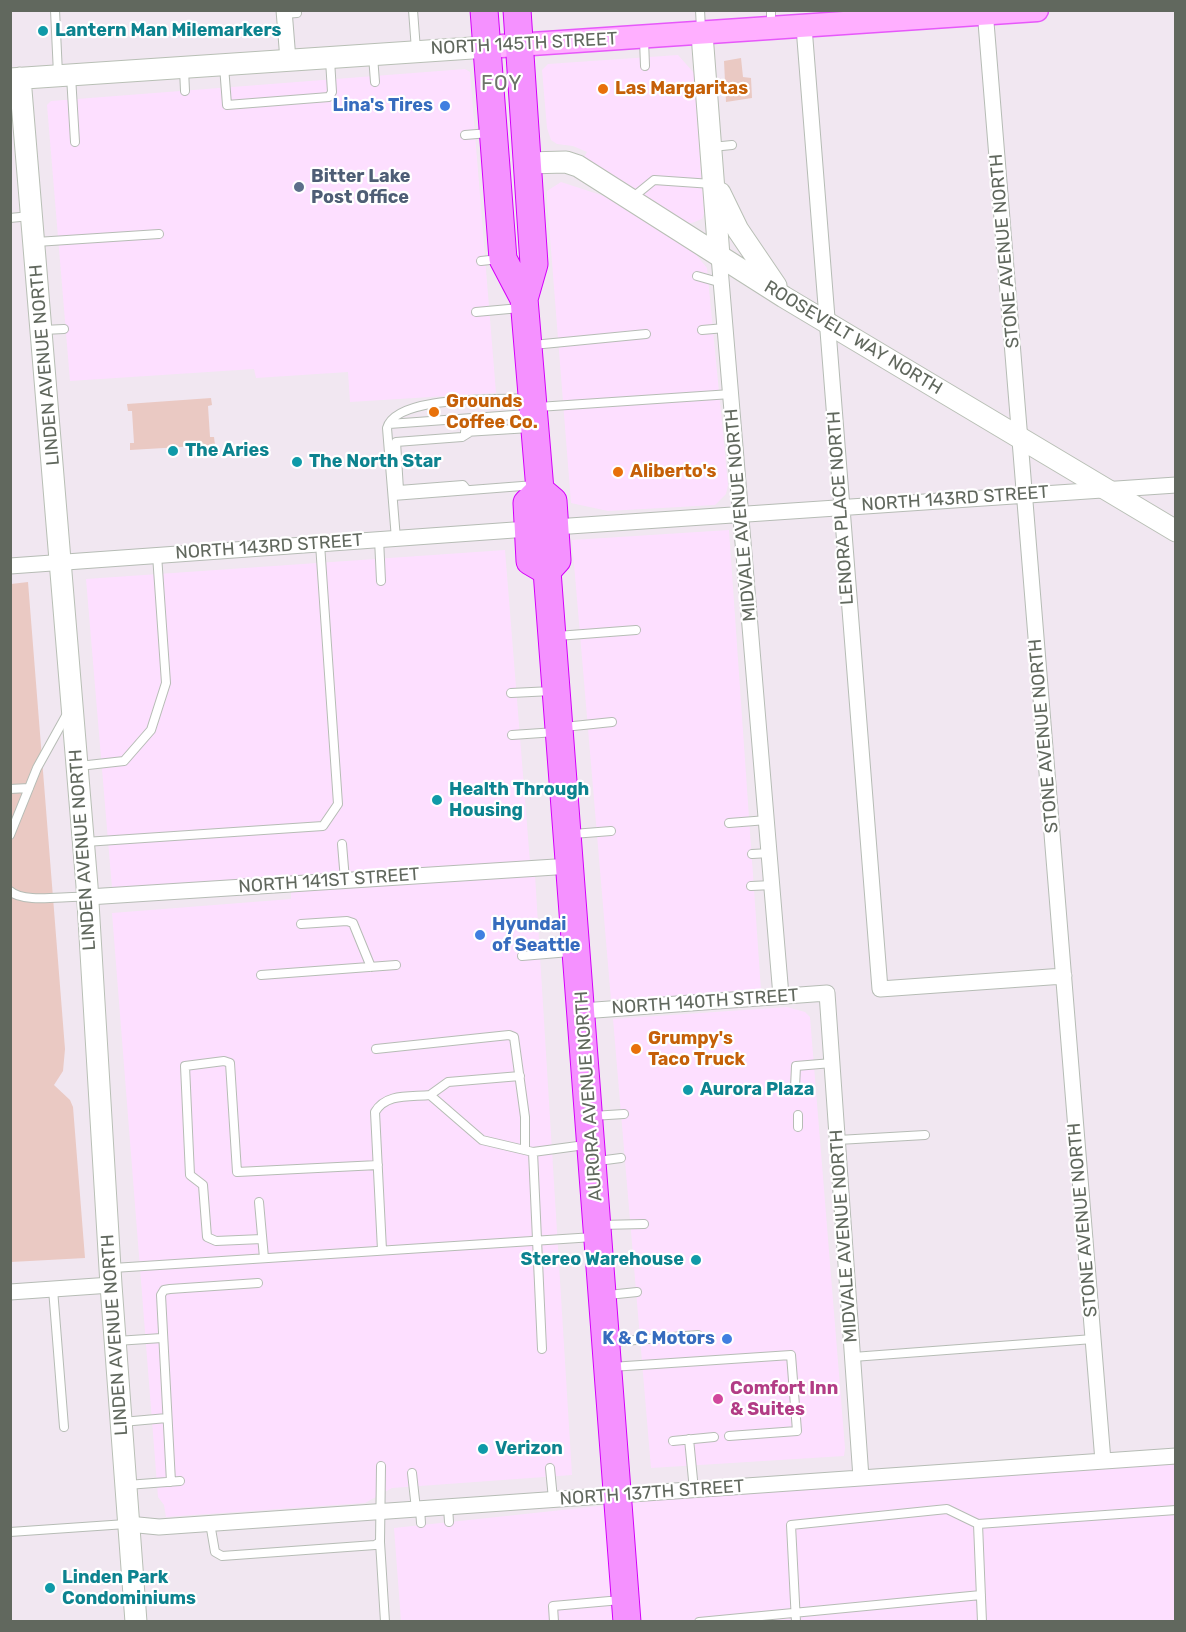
<!DOCTYPE html>
<html>
<head>
<meta charset="utf-8">
<style>
  body { margin:0 }
  #map { position:relative; width:1186px; height:1632px; overflow:hidden; background:#f1e7f1; font-family:Rubik,sans-serif }
  canvas { display:block }
  .frame { position:absolute; inset:0; border:12px solid #61685e; pointer-events:none }
</style>
</head>
<body>
<div id="map">
<canvas width="1186" height="1632"></canvas>
<div class="frame"></div>
</div>
<script>
const ctx = document.querySelector('canvas').getContext('2d');
ctx.lineJoin = 'round';
function paint(path, color) { ctx.fillStyle = color; ctx.fill(path, 'evenodd'); }
function stroke(path, color, width, dash) { ctx.strokeStyle = color; ctx.lineWidth = width; ctx.lineCap = dash ? 'butt' : 'round'; ctx.setLineDash(dash || []); ctx.stroke(path); }
function drawText(font, color, halo, rows, align = 'center') {
  ctx.font = font + ' Rubik,sans-serif'; ctx.lineWidth = 4.5; ctx.setLineDash([]); ctx.textBaseline = 'middle'; ctx.strokeStyle = halo; ctx.fillStyle = color; for (const [text, x, y, turn = 0] of rows) {
    ctx.save(); ctx.translate(x, y); ctx.rotate((+turn || 0) * Math.PI / 180); ctx.textAlign = isNaN(turn) ? turn : align; if (halo) ctx.strokeText(text, 0, 0); ctx.fillText(text, 0, 0); ctx.restore();
  }
}
const commercial = new Path2D(`
  M678 55 694 73 704 214 702 219 692 223H685L583 159 587 152 573 146 557 144 551 140 547 128 542 70 548 64Z
  M465 69 470 72 496 393 350 402 348 372 256 378 254 369 70 381 47 105 51 101Z
  M561 182 607 197 688 245 707 268 728 485 726 494 715 505 608 511 571 503 547 199V191Z
  M729 530 761 990 611 1000 572 540Z
  M505 550 530 862 112 888 86 579Z
  M535 875 572 1475 392 1488 365 1503 166 1517 164 1505 158 1497 112 913 291 899V891Z
  M787 1007 805 1012 810 1017 845 1448 844 1456 651 1468 613 1019Z
  M1175 1456V1621H401L394 1528 861 1478Z`);
const green = new Path2D(`
  M741 58 743 77 751 78 752 98 726 102 724 61Z
  M211 398 212 405 208 406 210 437H214L215 445 130 450V443H134L132 411H128L127 404Z
  M28 582 65 1049 63 1071 54 1085 70 1100 73 1107 85 1258 11 1262V584Z`);
const lane = new Path2D(`
  M55 10 58 74
  M413 10 416 50
  M700 10 701 29
  M771 10V25
  M284 14 297 13
  M644 40 645 66
  M373 56 375 82
  M224 66 227 105 329 97 332 92 330 60
  M184 69 185 91
  M71 76 75 142
  M465 135 489 133
  M712 147 732 145
  M632 198 654 180 712 184
  M10 218 30 216
  M36 242 159 234
  M481 261 499 259
  M697 276 722 283
  M476 312 520 308
  M43 330 64 329
  M702 330 725 328
  M533 345 646 334
  M538 407 731 394
  M389 424 528 414
  M465 432 530 428
  M467 490 463 485 399 490 396 442 462 437 470 432
  M393 496 535 485
  M379 539 381 581
  M396 539 387 428C396 395 497 400 528 398
  M557 636 636 630
  M511 693 552 691
  M564 727 612 722
  M512 735 556 732
  M79 766 124 761 151 730 166 683 157 555
  M10 789 29 788
  M729 823 767 820
  M573 834 611 831
  M10 835 37 768 67 714
  M85 842 323 826 338 804 320 544
  M342 844 345 880
  M752 854 770 853
  M751 886 773 885
  M10 891C24 904 67 895 86 897
  M301 924 347 921 353 923 371 967
  M522 956 570 952
  M261 975 396 965
  M376 1049 509 1035 514 1037 525 1117V1150
  M795 1088 796 1066 832 1063
  M430 1095 448 1082 520 1076
  M798 1115V1127
  M592 1116 624 1114
  M838 1140 925 1135
  M598 1161 621 1158
  M259 1202 264 1258
  M600 1225 644 1224
  M262 1239 216 1241 207 1237 203 1185 190 1175 185 1066 224 1061 230 1063 237 1172 378 1165
  M382 1250 375 1112C386 1093 410 1097 430 1095L482 1140 533 1152
  M113 1268 594 1237
  M53 1289 64 1427
  M608 1295 637 1292
  M116 1341 162 1338
  M611 1342 698 1335
  M542 1349 533 1152 585 1145
  M853 1357 1093 1339
  M611 1367 791 1355 797 1431 729 1436
  M122 1422 167 1418
  M689 1439 694 1490
  M673 1441 714 1437
  M550 1468 553 1499
  M412 1473 416 1509
  M171 1482 161 1295 164 1290 170 1289 258 1283
  M127 1485 180 1481
  M448 1507 449 1522
  M420 1509 421 1523
  M210 1523 215 1552 222 1556 375 1545 380 1542 381 1466
  M978 1524 1176 1510
  M10 1532 126 1524
  M380 1542 385 1622
  M554 1622 553 1606 621 1600
  M699 1622 981 1595
  M796 1622 791 1525 947 1509 978 1524 982 1622`);
const street = new Path2D(`
  M284 10 288 60
  M985 10 1103 1461
  M804 27 880 989 1064 976
  M719 256 781 996
  M555 527 1176 485
  M10 566 528 529
  M88 897 571 866
  M582 1011 827 993 861 1478
  M10 1292 111 1285
  M128 1524 159 1527 1176 1456`);
const secondary = new Path2D(`
  M702 34 719 256
  M20 78 87 886 111 1285 136 1622
  M10 79 487 47
  M527 163 566 162 578 166 784 297 1176 531
  M720 193 738 230 776 286`);
const primary = new Path2D(`
  M487 47 1037 10`);
const highway = new Path2D(`
  M484 10 503 259 524 299
  M517 10 534 264 524 299 540 490 553 501 557 560 547 571 627 1622
  M540 490 527 503 530 561 547 571`);
const markers = [
  [43,31,6,"#0f9aa8"],
  [603,89,6,"#e8710a"],
  [445,106,6,"#3f7fe0"],
  [299,187,6,"#5c6f8a"],
  [434,412,6,"#e8710a"],
  [173,451,6,"#0f9aa8"],
  [297,462,6,"#0f9aa8"],
  [618,472,6,"#e8710a"],
  [437,800,6,"#0f9aa8"],
  [480,935,6,"#3f7fe0"],
  [636,1049,6,"#e8710a"],
  [688,1090,6,"#0f9aa8"],
  [696,1260,6,"#0f9aa8"],
  [727,1339,6,"#3f7fe0"],
  [718,1399,6,"#d1479c"],
  [483,1449,6,"#0f9aa8"],
  [50,1588,6,"#0f9aa8"]
];
const cultureNames = [
  ["Lantern Man Milemarkers",55,31],
  ["The Aries",185,451],
  ["The North Star",309,462],
  ["Health Through",449,790],
  ["Housing",449,811],
  ["Aurora Plaza",700,1090],
  ["Stereo Warehouse",684,1260,"right"],
  ["Verizon",495,1449],
  ["Linden Park",62,1578],
  ["Condominiums",62,1599]
];
const streetNames = [
  ["NORTH 145TH STREET",524,44,-3],
  ["STONE AVENUE NORTH",1005,251,-95],
  ["ROOSEVELT WAY NORTH",853,338,31],
  ["LINDEN AVENUE NORTH",45,365,-95],
  ["NORTH 143RD STREET",955,499,-4],
  ["LENORA PLACE NORTH",841,508,-94],
  ["MIDVALE AVENUE NORTH",741,515,-95],
  ["NORTH 143RD STREET",269,547,-4],
  ["STONE AVENUE NORTH",1044,736,-95],
  ["LINDEN AVENUE NORTH",83,850,-94],
  ["NORTH 141ST STREET",329,881,-4],
  ["NORTH 140TH STREET",705,1002,-4],
  ["AURORA AVENUE NORTH",589,1096,-94],
  ["STONE AVENUE NORTH",1083,1220,-95],
  ["MIDVALE AVENUE NORTH",844,1236,-94],
  ["LINDEN AVENUE NORTH",115,1335,-94],
  ["NORTH 137TH STREET",652,1493,-4]
];
const foodNames = [
  ["Las Margaritas",615,89],
  ["Grounds",446,402],
  ["Coffee Co.",446,423],
  ["Aliberto's",630,472],
  ["Grumpy's",648,1039],
  ["Taco Truck",648,1060]
];
const shopNames = [
  ["Lina's Tires",433,106],
  ["Hyundai",492,925,"left"],
  ["of Seattle",492,946,"left"],
  ["K & C Motors",715,1339]
];
const serviceNames = [
  ["Bitter Lake",311,177],
  ["Post Office",311,198]
];
const hotelNames = [
  ["Comfort Inn",730,1389],
  ["& Suites",730,1410]
];
const neighbourhoodNames = [
  ["FOY",502,84]
];
paint(commercial, '#fddfff');
paint(green, '#eac9c3');
stroke(lane, '#b6bcb5', 10);
stroke(street, '#b6bcb5', 17);
stroke(secondary, '#b8bfb5', 23);
stroke(primary, '#e658fa', 25);
stroke(highway, '#d300f9', 29);
stroke(lane, '#fff', 8);
stroke(street, '#fff', 15);
stroke(secondary, '#fff', 21);
stroke(primary, '#ffafff', 22);
stroke(highway, '#f591ff', 27);
for (const [x, y, r, color] of markers) { const dot = new Path2D(); dot.arc(x, y, r, 0, 2 * Math.PI); ctx.fillStyle = color; ctx.fill(dot); stroke(dot, '#fff', 2); }
drawText('bold 18px', '#0d838f', '#fff', cultureNames, 'left');
drawText('18px', '#61685e', '#fff', streetNames);
drawText('bold 18px', '#c56008', '#fff', foodNames, 'left');
drawText('bold 18px', '#366cbe', '#fff', shopNames, 'right');
drawText('bold 18px', '#4e5e75', '#fff', serviceNames, 'left');
drawText('bold 18px', '#b23c85', '#fff', hotelNames, 'left');
ctx.letterSpacing = '1.5px';
drawText('20px', '#6e756a', '#fff', neighbourhoodNames);
ctx.letterSpacing = '0px';
</script>
</body>
</html>
